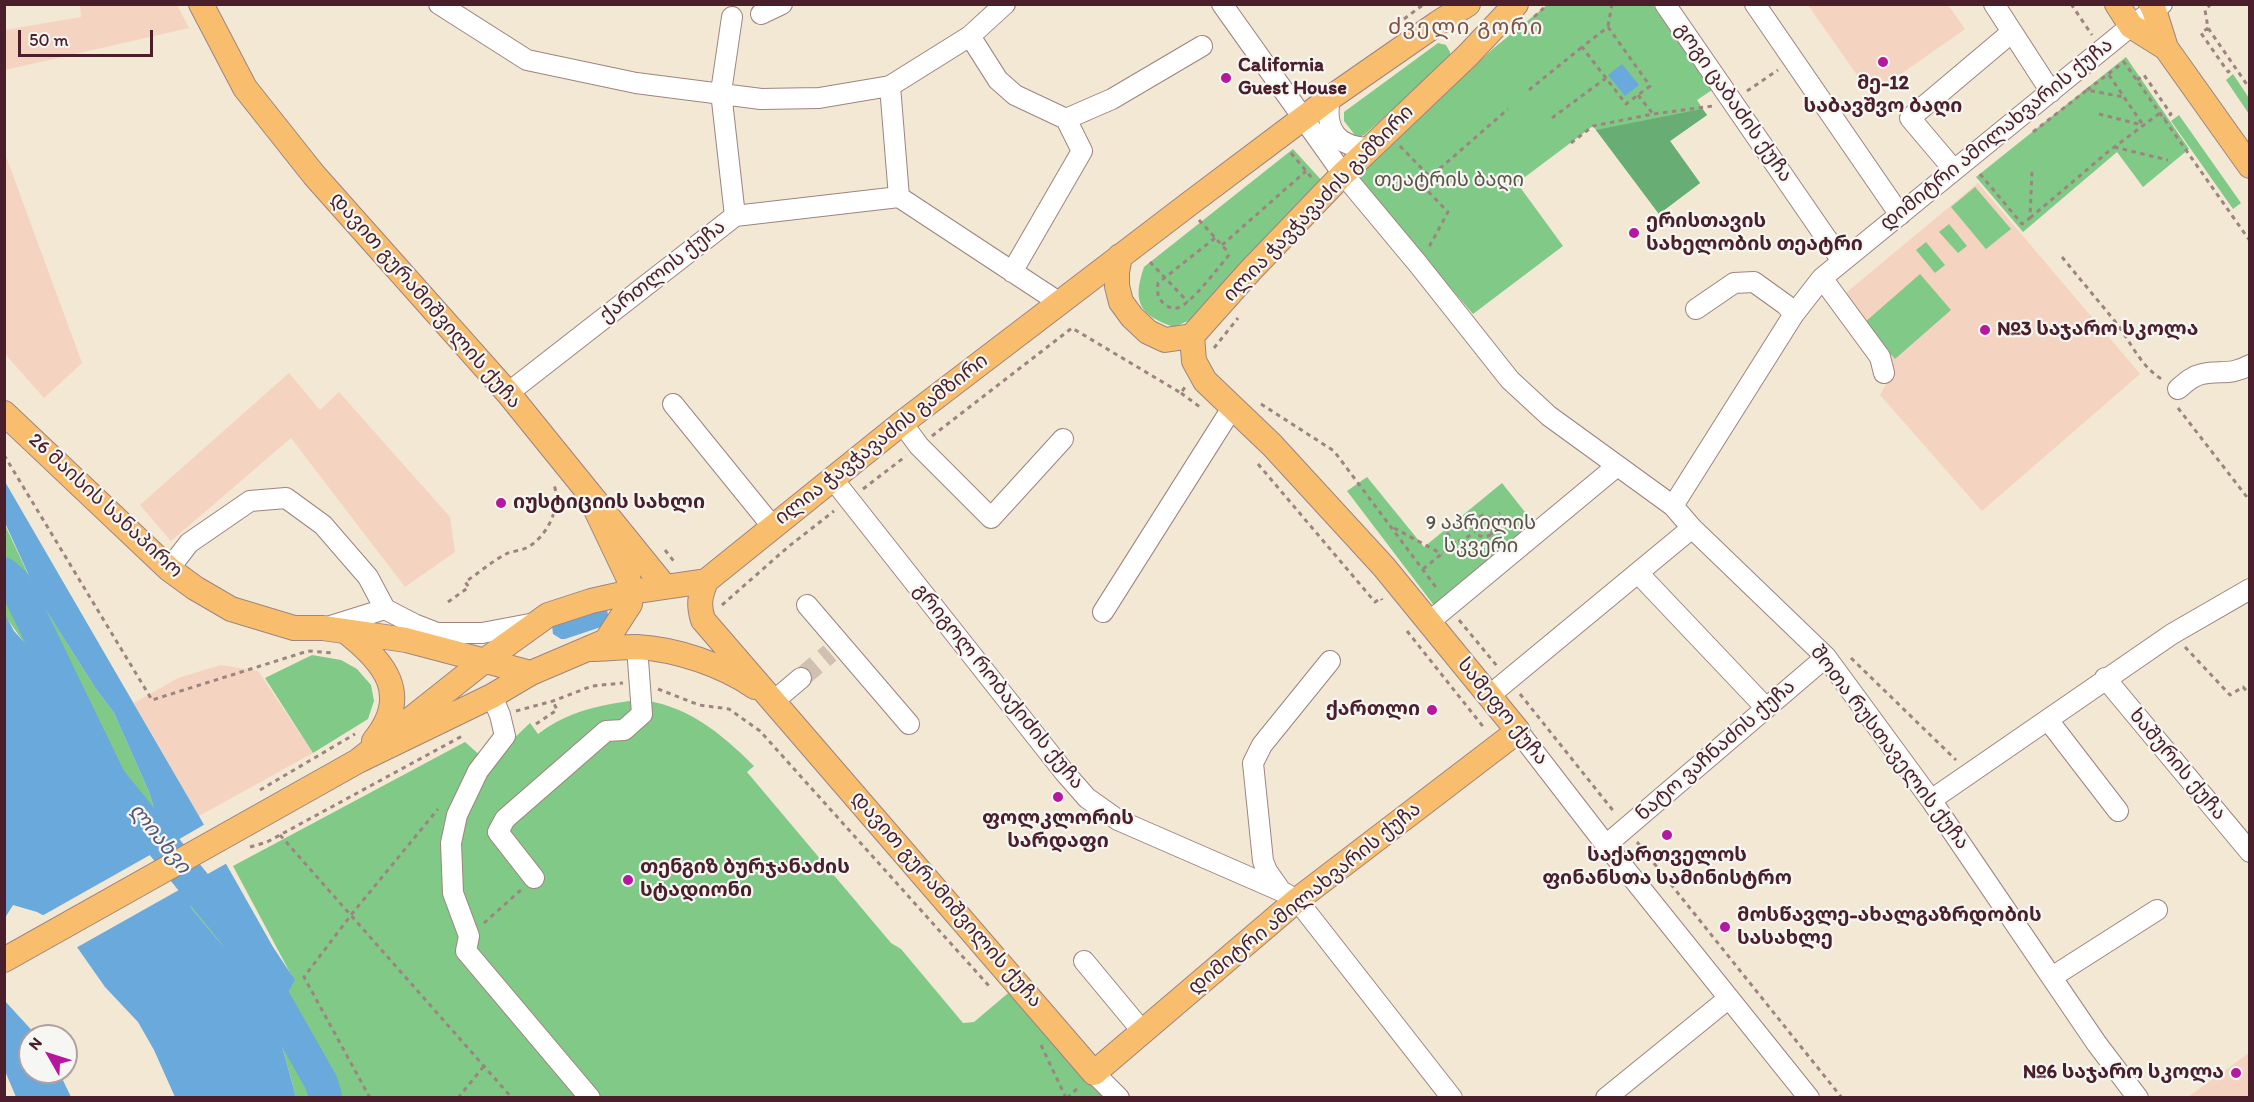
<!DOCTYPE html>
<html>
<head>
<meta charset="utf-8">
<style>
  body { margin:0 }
  #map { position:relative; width:2254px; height:1102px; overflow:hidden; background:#f2e8d4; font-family:Itim,sans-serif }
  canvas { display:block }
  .frame { position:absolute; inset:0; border:6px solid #4a1f2b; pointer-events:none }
  .north { position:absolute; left:18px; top:1024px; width:60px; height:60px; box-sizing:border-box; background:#f6f6f2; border:2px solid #b1a0a2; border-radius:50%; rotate:309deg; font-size:16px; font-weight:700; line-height:24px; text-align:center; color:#4a1f2b }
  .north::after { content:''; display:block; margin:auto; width:21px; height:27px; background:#b5179e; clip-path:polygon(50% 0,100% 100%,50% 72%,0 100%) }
  .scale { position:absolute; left:18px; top:30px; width:135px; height:27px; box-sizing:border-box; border:3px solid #4a1f2b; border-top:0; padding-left:8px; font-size:18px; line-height:21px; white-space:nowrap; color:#4a1f2b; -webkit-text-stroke:4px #f6f6f2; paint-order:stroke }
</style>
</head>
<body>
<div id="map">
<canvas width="2254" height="1102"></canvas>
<div class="frame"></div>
<div class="north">N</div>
<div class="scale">50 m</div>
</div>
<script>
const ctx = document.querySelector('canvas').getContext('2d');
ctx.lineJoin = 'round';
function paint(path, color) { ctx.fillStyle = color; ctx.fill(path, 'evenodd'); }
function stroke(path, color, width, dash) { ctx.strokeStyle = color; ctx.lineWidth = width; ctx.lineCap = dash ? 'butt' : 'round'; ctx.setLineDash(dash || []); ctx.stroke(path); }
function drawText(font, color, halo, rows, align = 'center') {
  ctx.font = font + ' Itim,"Noto Sans Georgian",sans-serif'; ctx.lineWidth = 4.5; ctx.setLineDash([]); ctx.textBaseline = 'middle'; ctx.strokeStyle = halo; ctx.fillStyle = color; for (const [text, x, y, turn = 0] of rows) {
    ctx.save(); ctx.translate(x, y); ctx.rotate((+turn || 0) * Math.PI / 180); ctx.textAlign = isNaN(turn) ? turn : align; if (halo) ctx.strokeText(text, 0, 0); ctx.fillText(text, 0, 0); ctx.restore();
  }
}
const built = new Path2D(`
  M80 5H177L189 28 5 70V30L81 17Z
  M1808 5H1948L1965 29 1871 95Z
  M4 151 82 363 44 398 5 354Z
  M1978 183 2140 374 1982 511 1880 395 1886 384 1893 362 1841 297Z
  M289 373 320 410 339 392 450 517 455 552 405 587 291 438 171 541 140 505Z
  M221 665 258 671 313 753 199 816 134 703 178 678Z
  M2249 1053V1097H2188L2195 1092Z`);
const green = new Path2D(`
  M1547 5H1653L1712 90 1697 100 1707 115 1670 141 1700 183 1659 214 1593 126 1517 183 1563 246 1473 314 1353 175 1495 47Z
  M1438 43 1446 45 1450 52V58L1364 135 1360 137 1355 135 1344 121V112Z
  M2126 57 2189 149 2143 187 2117 152 2023 232 1976 177Z
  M2233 74 2249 98V114L2226 80Z
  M2179 115 2241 203 2233 209 2171 121Z
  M1293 149 1324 183 1195 318 1174 327C1139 315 1132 302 1144 267Z
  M1975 187 2011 229 1986 249 1951 207Z
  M1949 224 1967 246 1958 253 1939 232Z
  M1926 242 1945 265 1935 273 1916 250Z
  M1920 274 1951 310 1895 359 1864 323Z
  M1367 477 1424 547 1502 483 1536 526 1436 608 1347 491Z
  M4 523 42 604 96 689 114 713 149 792 161 831 210 891 229 910 244 931 261 958 268 995 250 971 217 939 192 909 185 889 135 834 116 802 101 758 72 726 58 683 25 644 6 617 4 614Z
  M312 655 341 660 357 669 371 685 374 701 368 719 313 753 265 678Z
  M636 700C684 702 722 734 754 766L747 772 891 943 901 949 963 1023 974 1022 1013 989 1106 1097H296L277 1028V1011L294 980 233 866 465 742 491 765 508 744 530 723 538 734C568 711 600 705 636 700Z`);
const forest = new Path2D(`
  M1702 109 1707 115 1670 141 1700 183 1659 214 1596 130Z`);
const water = new Path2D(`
  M1622 64 1639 85 1625 96 1608 75Z
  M4 480 199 816 273 947 295 980 277 1011V1028L296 1097H175L154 1050 138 1022 105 987 72 940 54 921 37 912 13 905 5 918V614L14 631 47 667 58 683 72 726 101 758 116 802 135 834 176 875 185 889 192 909 217 939 250 971 268 993 261 958 229 910 210 891 161 831 149 792 114 713 96 689 42 604 5 523Z
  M603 607 607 610 609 619 604 626 565 639H561L553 634 552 625Z
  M4 1000 37 1036H30V1072H59L71 1097H16L5 1071Z`);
const pier = new Path2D(`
  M207 823 229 862 197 880 169 845Z
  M157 851 178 874 186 886 74 949 52 924 40 917Z`);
const river = new Path2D(`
  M4 574 15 584 110 780 241 941 321 1082 326 1098`);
const minorTunnel = new Path2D(`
  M801 678 830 653`);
const path = new Path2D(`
  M2071 4 2092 35
  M2211 4 2205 10 2208 28 2250 89
  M1534 17 1548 4
  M1404 19 1424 4
  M1608 26 1612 4
  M1608 27 1650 86 1626 104 1582 47Z
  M2208 28 2201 33 2228 72 2235 67
  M2109 75 2143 125
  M2137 80 2144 75 2171 114 2164 119
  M1529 90 1582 47
  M2087 90 2124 62 2250 241
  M1747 91 1778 70
  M1638 95 1653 114
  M2099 114 2142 125
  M1552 118 1606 78
  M2033 132 2087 90 2124 97
  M1571 143 1593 126 1653 114 1713 106
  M1400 146 1430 177
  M2114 147 2168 160
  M1291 153 1312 178
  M1980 174 2022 224 2030 218 2032 170
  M1374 181 1421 185 1508 109
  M1422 185 1448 212 1429 247
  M2030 218 2109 151 2160 113
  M1199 220 1229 253
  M1215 238 1158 283C1157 292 1157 297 1164 304 1168 307 1172 309 1177 308 1191 305 1219 266 1230 254
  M1222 245 1306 171
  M2062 257C2079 278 2096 298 2113 319 2130 339 2139 366 2163 380
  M1150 262 1188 302
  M1214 348 1238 318
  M1181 393 1200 407
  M1261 404 1334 451 1438 590
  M2178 408 2250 501
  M932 436 1072 328 1181 393 1185 387
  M4 455 152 700 308 651 334 653
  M1258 464 1375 602 1381 598 1382 600
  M863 489 906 456
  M1492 519 1500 513
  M1441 526 1455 543
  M1394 528 1442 554
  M1491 535 1495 526 1492 519 1483 515 1477 518 1473 527 1477 535 1484 537 1491 535 1500 539
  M665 550 676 564
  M1423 569 1455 543 1475 533
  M448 602 469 587 465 582C479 573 493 560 508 553 513 551 520 551 526 548 547 538 562 506 554 485
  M722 605 788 547 834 511
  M1459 620 1497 666
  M1407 631 1485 729
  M2185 647 2230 695 2243 687 2250 695
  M1851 658 1956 760
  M658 689 699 705 729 709 760 731 989 986
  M1520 694 1615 813
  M516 711 553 701 592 686 623 683
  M536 724 557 710 553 701
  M260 790 355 734
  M280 835 512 1098
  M1637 842 1842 1098
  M250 847 267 842 464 735
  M484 923 522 889
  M1041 1045 1066 1098
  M370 1098 304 977 351 915 438 809
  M458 1098 484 1066
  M1020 1098H1024
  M1067 1098 1079 1087`);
const minor = new Path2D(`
  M439 4 527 60 636 83 761 99 819 98 890 86 970 36 1005 4
  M1222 4 1343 174 1418 264 1510 380 1549 416 1673 506 1692 528 1826 657 1931 800 2097 1044 2138 1098
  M1665 4 1842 261
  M1755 4 1900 215
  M1994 4 2051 92
  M761 14 782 4
  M732 17 721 92 735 216
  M970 36 998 80 1015 95 1066 119
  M890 86 899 197
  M1330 98C1324 130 1337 147 1370 148
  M1954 170 1910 118 2012 32
  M1012 272 1082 151 1066 119 1112 99 1202 46
  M1822 278 1880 357 1884 373
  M1696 309 1734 283 1754 282 1786 305 1794 314
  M2178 389C2185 383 2192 376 2202 374 2221 370 2230 376 2250 365
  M508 393 735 216 899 197 1060 303
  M673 404 772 526
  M902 423 919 446 991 518 1063 439
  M832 478 1065 773 1087 798 1118 820 1281 891 1297 900 1452 1098
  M1673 506 1794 314 1822 278 2131 26 2162 4
  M169 569 189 543 250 501 286 498 323 525 368 577 385 609 414 624 437 633H482L535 623
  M1638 573 1766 708
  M807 605 909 724
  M1103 612 1232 408
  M1429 622 1617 466
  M324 628 385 609
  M2105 678 2250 852
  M1490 695 1692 528
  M492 696 500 715 505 736 478 771 457 815 451 843 453 893 469 936 466 951 590 1098
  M775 700 801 678
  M2048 720 2118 811
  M1518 731 1606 845 1809 1098
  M1931 800 2172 634 2250 589
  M1606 845 1826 657
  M534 878 498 832 505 819 606 731 624 730 642 714 637 647
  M1281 891 1267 871 1263 861 1253 763 1262 745 1330 661
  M1084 961 1143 1032
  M2052 977 2157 910
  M1094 1073 1119 1098
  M1606 1098 1729 998`);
const major = new Path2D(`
  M201 4 245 88 314 175 508 393 665 587
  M2117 4 2131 26 2166 48
  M2151 4 2154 10 2166 48 2250 166
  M1120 256 1117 272V286L1121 302 1132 317 1148 332 1165 340 1192 336 1250 271 1343 174 1468 55 1516 4
  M4 413 169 569 195 588 231 609 294 628H323L406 640 531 673
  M706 581C700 596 698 604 703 620L1094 1073 1297 900 1518 731 1384 567 1272 445 1205 381 1194 361 1192 336
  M345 631C385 662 412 695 374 741
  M590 649C605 649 621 647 637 647 676 649 723 665 755 687
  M358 761 484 661 548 615 591 601 631 592 706 581 902 423 1189 204 1330 98 1438 23 1468 4
  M4 960 358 761 492 696 531 673 606 641 630 604 631 592 628 577 587 491`);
const markers = [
  [1883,62,6,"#b5179e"],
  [1226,78,6,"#b5179e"],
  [1634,233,6,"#b5179e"],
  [1985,330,6,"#b5179e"],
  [501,503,6,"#b5179e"],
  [1432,710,6,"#b5179e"],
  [1058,797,6,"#b5179e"],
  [1667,835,6,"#b5179e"],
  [628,880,6,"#b5179e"],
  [1725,927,6,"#b5179e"],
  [2236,1073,6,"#b5179e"]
];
const poiNames = [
  ["California",1238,66],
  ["Guest House",1238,89],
  ["მე-12",1883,84,"center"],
  ["საბავშვო ბაღი",1883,107,"center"],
  ["ერისთავის",1646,222],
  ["სახელობის თეატრი",1646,245],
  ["№3 საჯარო სკოლა",1997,330],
  ["იუსტიციის სახლი",513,503],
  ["ქართლი",1420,710,"right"],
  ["ფოლკლორის",1058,819,"center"],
  ["სარდაფი",1058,842,"center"],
  ["საქართველოს",1667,856,"center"],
  ["ფინანსთა სამინისტრო",1667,879,"center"],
  ["თენგიზ ბურჯანაძის",640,868],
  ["სტადიონი",640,891],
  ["მოსწავლე-ახალგაზრდობის",1737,916],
  ["სასახლე",1737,939],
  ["№6 საჯარო სკოლა",2224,1073,"right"]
];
const streetNames = [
  ["გოგი ცაბაძის ქუჩა",1733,103,55],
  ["დიმიტრი ამილახვარის ქუჩა",1997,135,-39],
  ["ილია ჭავჭავაძის გამზირი",1319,204,-46],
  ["ქართლის ქუჩა",663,272,-38],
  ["დავით გურამიშვილის ქუჩა",425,301,49],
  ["ილია ჭავჭავაძის გამზირი",882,440,-38],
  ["26 მაისის სანაპირო",105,506,43],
  ["გრიგოლ რობაქიძის ქუჩა",998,687,51],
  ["სამეფო ქუჩა",1502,712,51],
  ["შოთა რუსთაველის ქუჩა",1889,748,53],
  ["ნატო ვაჩნაძის ქუჩა",1716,751,-41],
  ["ხაშურის ქუჩა",2177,765,50],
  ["დიმიტრი ამილახვარის ქუჩა",1305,899,-39],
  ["დავით გურამიშვილის ქუჩა",946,900,49]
];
const parkNames = [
  ["თეატრის ბაღი",1449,181],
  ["9 აპრილის",1481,524],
  ["სკვერი",1481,547]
];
const waterNames = [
  ["ლიახვი",159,839,51]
];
const quarterNames = [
  ["ძველი გორი",1466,28]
];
paint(built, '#f4d3c0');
paint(green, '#80c986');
paint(forest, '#68ad73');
paint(water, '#69a9dc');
paint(pier, '#f2e8d4');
stroke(river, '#69a9dc', 33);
stroke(minorTunnel, '#d0c0b2', 20, [20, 10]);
stroke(minor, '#9e8480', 22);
stroke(major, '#9e8480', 26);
stroke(path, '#9e8480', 3, [4.5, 4.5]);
stroke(minor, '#fff', 20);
stroke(major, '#f9be6d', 24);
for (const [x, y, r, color] of markers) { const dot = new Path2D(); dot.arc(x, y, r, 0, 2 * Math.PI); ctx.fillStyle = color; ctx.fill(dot); stroke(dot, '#f6f6f2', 2); }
drawText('bold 20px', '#4a1f2b', '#f6f6f2', poiNames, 'left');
drawText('20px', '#4a1f2b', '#f6f6f2', streetNames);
drawText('20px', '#5a5246', '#f6f6f2', parkNames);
drawText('italic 21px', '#565672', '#f6f6f2', waterNames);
ctx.letterSpacing = '1.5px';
drawText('22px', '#7f5242', '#f6f6f2', quarterNames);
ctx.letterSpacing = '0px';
</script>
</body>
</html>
